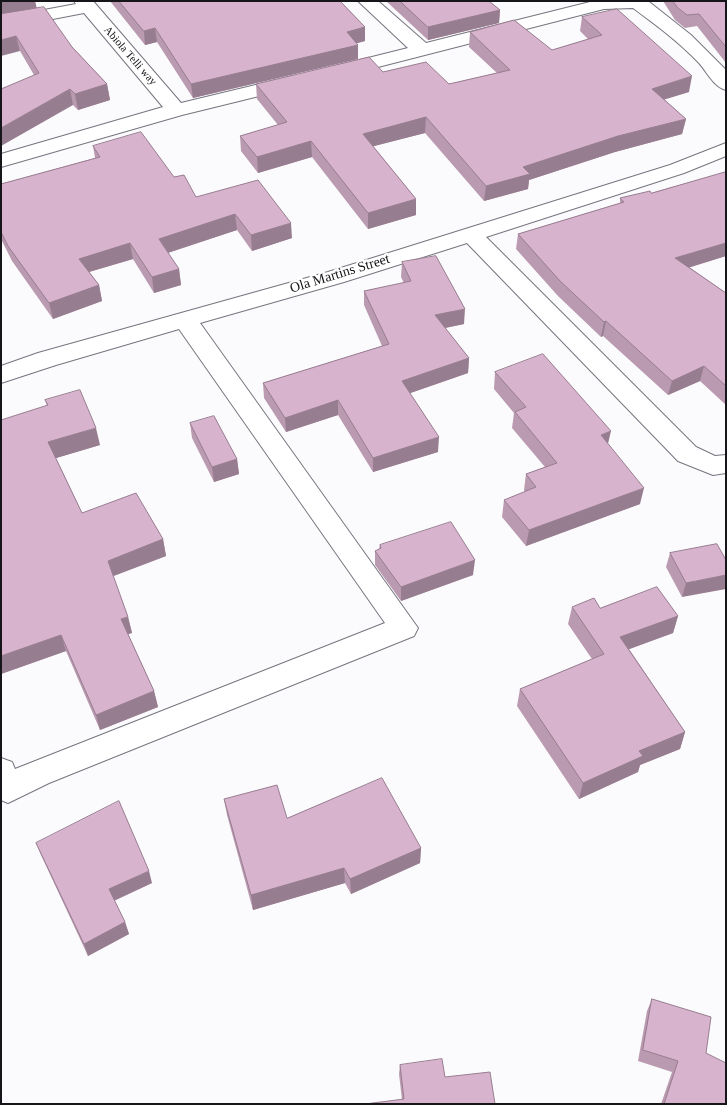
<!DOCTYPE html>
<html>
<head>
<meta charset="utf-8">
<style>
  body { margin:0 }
  #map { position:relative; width:727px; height:1105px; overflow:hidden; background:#fbfbfd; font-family:Georgia,serif }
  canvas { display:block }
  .frame { position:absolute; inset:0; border:2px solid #16161a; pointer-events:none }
</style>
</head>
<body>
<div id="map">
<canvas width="727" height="1105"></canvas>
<div class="frame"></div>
</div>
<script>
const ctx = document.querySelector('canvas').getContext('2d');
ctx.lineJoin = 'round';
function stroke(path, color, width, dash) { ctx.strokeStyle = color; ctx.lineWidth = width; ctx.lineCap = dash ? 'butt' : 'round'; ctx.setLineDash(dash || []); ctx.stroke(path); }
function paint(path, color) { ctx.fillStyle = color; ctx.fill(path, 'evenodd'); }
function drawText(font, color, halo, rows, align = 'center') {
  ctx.font = font + ' Georgia,serif'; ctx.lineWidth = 4.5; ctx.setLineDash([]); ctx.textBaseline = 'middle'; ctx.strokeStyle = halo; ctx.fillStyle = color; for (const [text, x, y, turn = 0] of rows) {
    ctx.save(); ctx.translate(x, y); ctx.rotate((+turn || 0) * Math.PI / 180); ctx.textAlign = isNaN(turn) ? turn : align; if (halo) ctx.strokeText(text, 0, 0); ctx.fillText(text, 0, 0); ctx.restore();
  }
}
const minor = new Path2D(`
  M74 1H93L181 103 293 76 300 78 303 82 300 86 182 115 1 167V154L163 107 84 13 1 29V18L76 4Z
  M358 1H378L426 43 594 1H648L691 35 726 70V90C714 87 707 72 699 63 679 42 656 25 633 8L604 9 339 77 332 75 329 71 332 67 408 48Z
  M726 143V156L684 173 486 237 696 447 715 456 726 455V473L713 475 678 461 467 243 344 282 200 323 418 628 414 636 49 783 8 803 1 800V758L12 762 15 769 385 623 179 329 56 365 1 383V366L38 353 328 272 670 165Z`);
const wall = new Path2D(`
  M1 1H35L36 8 107 84 110 100 78 110 73 105 34 75 20 51Z
  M110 1H340L365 27V41L357 43 358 59 193 98 157 42 145 45Z
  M386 1H489L500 10 499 23 428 40Z
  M663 1H726V63L697 26 685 28 675 20Z
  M582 17 689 92 664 99 686 119 682 134 615 152 529 180 528 189 484 201 425 133 373 146 416 199V215L368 229 312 157 258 173 241 151 240 136 278 125 257 99 256 84 383 72 449 84 497 73 469 47 470 32 552 50 588 39 580 31Z
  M93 146 174 177 196 197 292 238 252 251 237 230 168 253 179 269 181 285 154 293 133 259 89 272 99 285 102 301 53 319 12 261 1 239V184L95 158Z
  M726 172V256L689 267 726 293V405L700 381 668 395 603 336 601 337 558 296 516 249 518 234 620 203V198L651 193Z
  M402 262 464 324 445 328 469 358 468 373 410 393 438 452 373 472 338 415 286 432 264 398 263 383 382 346 364 305V291L404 283 401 277Z
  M495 372 608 444 640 504 526 546 502 517 504 500 525 492 524 490 526 474 545 467 512 428 514 413 494 389Z
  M45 400 100 445 56 458 82 513 163 539 166 556 113 576 128 617 132 633 128 634 154 691 158 707 100 730 66 651 1 674 47 406Z
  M190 423 237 459 239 474 214 482 192 438Z
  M717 544 682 597 666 567 670 553Z
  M380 545 473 575 401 601 375 565V551L379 549Z
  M572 607 600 608 678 616 673 633 629 649 685 732 680 749 640 765 638 772 579 799 517 706 520 689 592 659 568 624Z
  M224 799 287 818 421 848 420 863 351 894 345 883 253 910 227 815Z
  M36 843 152 883 114 901 125 922 129 934 88 956 41 855Z
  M652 999 706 1053 726 1104H661L672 1072 638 1061 647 1011Z
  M400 1065 445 1077 495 1104 402 1100 399 1074Z`);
const shadedWall = new Path2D(`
  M1 1H35L37 9 1 16Z
  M500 10 499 23 428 40V27Z
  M365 27V41L347 46V32Z
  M155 28 157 42 145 45 144 31Z
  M16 36 20 51 1 56V40Z
  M358 45V59L193 98 191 84Z
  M692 76 689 92 650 104 652 89Z
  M107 84 110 100 78 110 75 94Z
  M70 89 73 105 1 146V128Z
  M426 117 425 133 363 149V134Z
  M686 119 682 134 615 152 529 180 528 189 484 201 486 186 523 167 618 136Z
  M311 141 312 157 258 173 257 157Z
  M416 199V215L368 229V213Z
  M235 214 237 230 161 255 159 239Z
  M291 223 292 238 252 251 251 235Z
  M130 243 133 259 82 274 79 259Z
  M726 243V256L672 273 675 258Z
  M179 269 181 285 154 293 152 277Z
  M99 285 102 301 53 319 49 303Z
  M465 309 464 324 435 330V315Z
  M606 321 603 336 601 337 604 322Z
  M469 358 468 373 402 396V381Z
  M704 366 700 381 668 395 672 381Z
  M338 400V415L286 432 285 418Z
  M96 428 100 445 53 459 48 442Z
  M611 431 607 448 601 435Z
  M439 437 438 452 373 472V458Z
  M237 459 239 474 214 482 212 467Z
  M644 488 640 504 526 546 529 530Z
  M163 539 166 556 111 577 108 561Z
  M475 560 473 575 401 601V587Z
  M726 575V589L682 597 686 583Z
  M678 616 673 633 616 654 620 637Z
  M128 617 132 633 124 635 121 619Z
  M61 635 66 651 1 674V656Z
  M154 691 158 707 100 730 96 715Z
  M685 732 680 749 640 765 638 772 579 799 583 783 639 751Z
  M421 848 420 863 351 894 350 879Z
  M344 868 345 883 253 910 251 895Z
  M149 871 152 883 113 901 109 889Z
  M125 922 129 934 88 956 84 944Z`);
const building = new Path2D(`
  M119 1H340L365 27 347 32 358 45 191 84 155 28 144 31Z
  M400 1H489L500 10 428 27Z
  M673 1H726V47L699 14 687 15 678 8Z
  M44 7 72 47 107 84 75 94 70 89 1 128V89L39 73 16 36 1 40V14Z
  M617 9 692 76 652 89 686 119 618 136 523 167 530 174 486 186 426 117 363 134 416 199 368 213 311 141 257 157 240 136 287 122 256 84 369 57 383 72 426 62 449 84 510 70 470 32 514 20 552 50 602 35 582 17Z
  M141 132 174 177 184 175 196 197 258 180 291 223 251 235 235 214 159 239 179 269 152 277 130 243 79 259 99 285 49 303 8 246 1 232V184L100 157 93 146Z
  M726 172V243L675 258 726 293V386L704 366 672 381 606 321 604 322 560 281 518 234 624 202 620 198 650 191 651 193Z
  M436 256 465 309 435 315 469 358 402 381 439 437 373 458 338 400 285 418 263 383 389 344 364 291 411 281 402 262Z
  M543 354 611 431 601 435 644 488 529 530 504 500 536 487 526 474 557 463 515 412 526 407 495 372Z
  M80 390 96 428 48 442 82 513 136 493 163 539 108 561 128 617 121 619 154 691 96 715 61 635 1 656V420L48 405 45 400Z
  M214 416 237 459 212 467 190 423Z
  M451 522 475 560 401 587 375 551 381 548 380 545Z
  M717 544 726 560V575L686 583 670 553Z
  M657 587 678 616 620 637 685 732 639 751 643 756 583 783 520 689 604 654 572 607 594 598 600 608Z
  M382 778 421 848 350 879 344 868 251 895 224 799 277 785 287 818Z
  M119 801 149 871 109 889 125 922 84 944 36 843Z
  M652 999 711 1017 706 1053 726 1063V1104H664L678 1061 643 1050Z
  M442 1059 445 1077 490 1072 495 1104H365L404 1099 400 1065Z`);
const farStreetnames = [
  ["Abiola Telli way",130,56,49]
];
const streetNames = [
  ["Ola Martins Street",340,274,-17]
];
stroke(minor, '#76757f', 2);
paint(minor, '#fff');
paint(wall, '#ba9ab0');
paint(shadedWall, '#977d90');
paint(building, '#d8b3cd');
stroke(building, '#977d90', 1);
drawText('11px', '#16161a', '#fff', farStreetnames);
drawText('14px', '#16161a', '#fff', streetNames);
</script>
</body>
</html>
